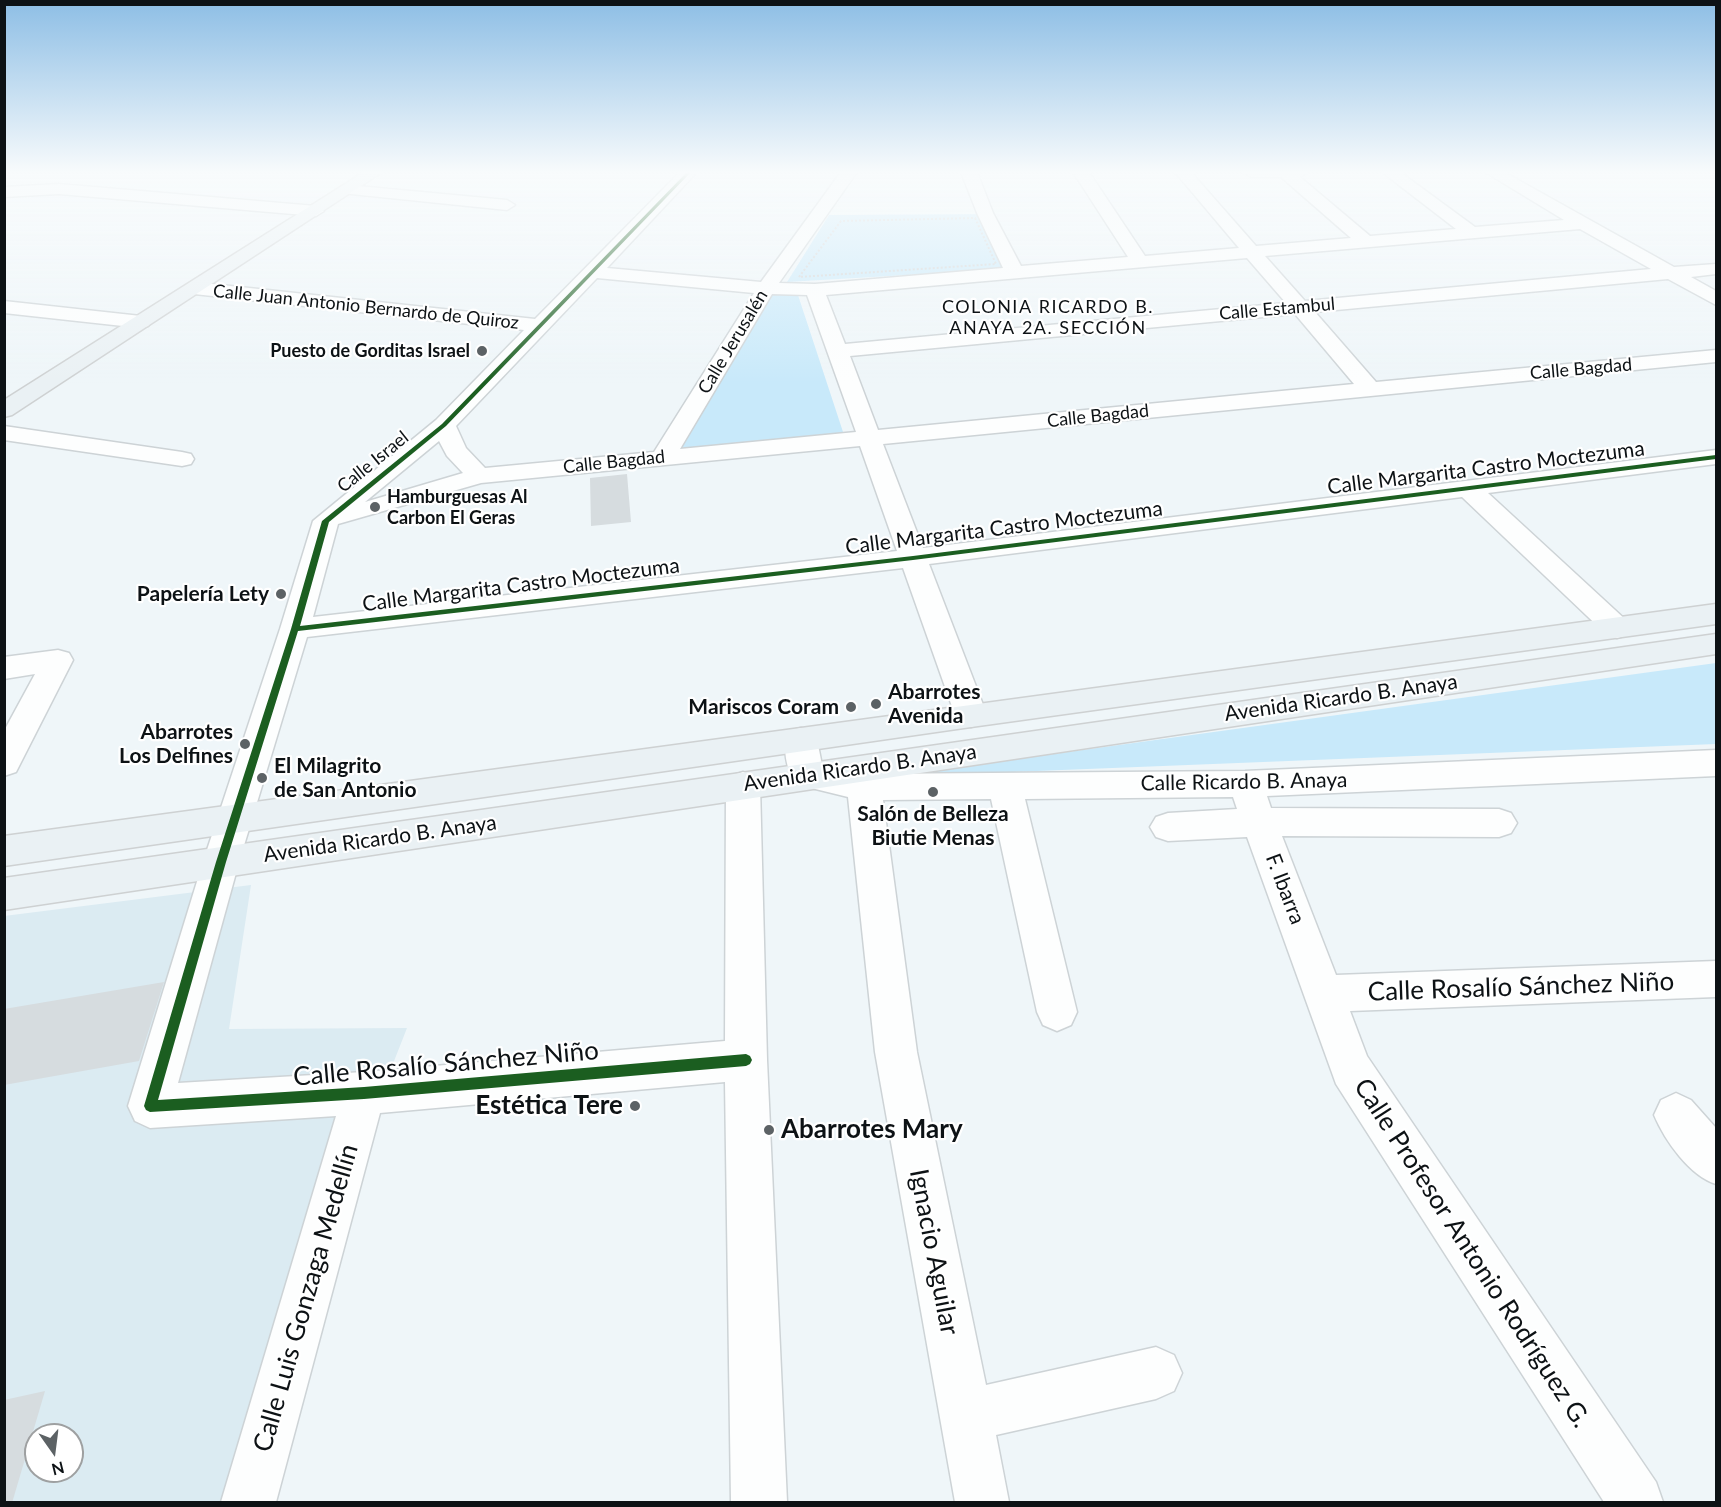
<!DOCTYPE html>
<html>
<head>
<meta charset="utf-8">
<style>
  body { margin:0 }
  #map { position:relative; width:1721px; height:1507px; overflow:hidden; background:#eff6f9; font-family:Lato,sans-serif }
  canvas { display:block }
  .frame { position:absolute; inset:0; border:6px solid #0d1215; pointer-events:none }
  .north { position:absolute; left:24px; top:1423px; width:60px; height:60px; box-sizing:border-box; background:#fff; border:2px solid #9ea0a1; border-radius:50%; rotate:166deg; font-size:16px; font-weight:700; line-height:24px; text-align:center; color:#0d1215 }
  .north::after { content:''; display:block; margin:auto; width:21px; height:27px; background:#5c6265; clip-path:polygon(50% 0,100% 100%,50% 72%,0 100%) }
</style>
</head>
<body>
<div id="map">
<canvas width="1721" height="1507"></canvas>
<div class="frame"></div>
<div class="north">N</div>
</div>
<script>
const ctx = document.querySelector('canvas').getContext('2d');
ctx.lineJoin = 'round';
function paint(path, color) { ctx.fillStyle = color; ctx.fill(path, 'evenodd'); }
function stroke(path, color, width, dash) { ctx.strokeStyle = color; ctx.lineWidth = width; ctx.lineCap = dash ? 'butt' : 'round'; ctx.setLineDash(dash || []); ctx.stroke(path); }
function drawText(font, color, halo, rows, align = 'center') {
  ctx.font = font + ' Lato,sans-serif'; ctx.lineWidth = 4.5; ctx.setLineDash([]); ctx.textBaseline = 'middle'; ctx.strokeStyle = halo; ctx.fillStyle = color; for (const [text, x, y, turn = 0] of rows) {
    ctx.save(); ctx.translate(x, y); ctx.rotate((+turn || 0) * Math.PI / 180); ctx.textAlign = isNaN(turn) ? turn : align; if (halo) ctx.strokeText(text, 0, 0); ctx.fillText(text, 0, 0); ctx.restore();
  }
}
const built = new Path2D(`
  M251 885 229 1029 407 1028 221 1502H5L4 916ZM36 1435H72V1471H36Z`);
const green = new Path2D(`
  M984 214 1011 269 787 282 829 215Z
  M771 292 798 295 844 435 680 451Z
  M1716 663V744L886 777Z`);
const building = new Path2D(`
  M627 474 631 522 591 526 590 478Z
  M164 982 139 1061 4 1085V1009Z
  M45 1391 12 1503H4V1400Z`);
const path = new Path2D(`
  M975 218 996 264 799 277 841 221Z`);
const minor = new Path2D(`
  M680 172H697L607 268 761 282 841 172H857L779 283 815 284 1003 268 977 213 961 172H977L993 213 1021 266 1128 257 1073 172H1089L1145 256 1239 248 1175 172H1191L1256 246 1351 238 1281 177H1251L1243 172H1308L1300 177 1370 236 1456 229 1382 172H1400L1475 227 1564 220 1485 172H1504L1674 267 1716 264V274L1691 277 1716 291V305L1668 279 1315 312 1376 382 1716 350V362L883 444 923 548 1716 450V464L1488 493 1627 621 1632 628 1627 635 1617 638 1607 635 1462 497 929 564 987 715 982 723 971 727 960 723 955 715 903 568 307 637 239 862 178 1083 364 1072 725 1041 726 785 731 776 743 772 755 776 760 785 767 1060 787 1502H731L725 1082 380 1113 276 1502H221L336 1116 150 1128 135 1121 128 1106 203 862 280 629 313 521 436 420 524 330 194 294 184 288 194 282 535 319ZM1580 229 1651 269 1305 301 1265 256ZM1247 258 1286 303 845 344 826 295ZM597 278 754 293 654 452 485 468 466 448 456 426ZM772 294 807 295 856 432 680 449ZM1295 314 1354 384 878 430 850 356ZM439 441 447 456 463 473 365 502ZM860 446 897 551 313 617 338 524 481 483Z
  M59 184 316 206 324 211 316 216 59 194 4 197V187Z
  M347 185 507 200 515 205 507 210 341 193 339 190Z
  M4 301 141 316 148 318 151 322 148 326 141 328 4 313Z
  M4 426 182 452 191 454 194 459 191 464 182 466 4 440Z
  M58 650 69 653 73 660 16 772 4 776V731L35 674 4 679V657Z
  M801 728 813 731 817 740 822 765 864 774 1245 771 1716 750V776L1267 796 1271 808 1499 809 1511 813 1517 823 1511 833 1499 837 1282 836 1336 975 1716 961V997L1350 1011 1367 1056 1656 1482 1663 1502H1604L1336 1084 1247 837 1168 841 1156 837 1150 827 1156 817 1168 813 1237 809 1233 797 1025 799 1077 1012 1071 1025 1057 1031 1043 1025 1037 1012 991 799 883 800 917 1052 986 1385 1156 1347 1174 1355 1182 1373 1174 1391 1156 1399 996 1435 1009 1502H955L875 1052 848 797 795 784C787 770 781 746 789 731Z
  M1676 1093 1691 1100 1716 1128V1184C1690 1176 1665 1141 1654 1115L1661 1100Z`);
const major = new Path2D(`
  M364 172H382L12 415 4 417V400Z
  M1716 604V624L971 727 4 866V836Z
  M1716 634V654L4 910V878Z`);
const cycleway = new Path2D(`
  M687 172H691L446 426 329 522 300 626 913 556 1716 455V459L913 560 298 631 226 862 158 1100 364 1087 746 1054 750 1056 752 1060 750 1064 746 1066 364 1099 150 1112 146 1110 144 1106 216 862 291 629 322 521 442 424Z`);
const markers = [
  [482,351,6,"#5c6265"],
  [375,507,6,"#5c6265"],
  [281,594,6,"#5c6265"],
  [876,704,6,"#5c6265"],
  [851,707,6,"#5c6265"],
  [245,744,6,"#5c6265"],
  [262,778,6,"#5c6265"],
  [933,792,6,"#5c6265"],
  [635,1106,6,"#5c6265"],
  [769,1130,6,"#5c6265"]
];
const farStreetnames = [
  ["Calle Juan Antonio Bernardo de Quiroz",366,307,6],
  ["Calle Estambul",1277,309,-5],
  ["Calle Jerusalén",733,342,-59],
  ["Calle Bagdad",1581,369,-5],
  ["Calle Bagdad",1098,416,-6],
  ["Calle Israel",373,462,-39],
  ["Calle Bagdad",614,462,-6]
];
const farNeighbourhoodnames = [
  ["COLONIA RICARDO B.",1048,307],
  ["ANAYA 2A. SECCIÓN",1048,328]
];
const farPoinames = [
  ["Puesto de Gorditas Israel",470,351],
  ["Hamburguesas Al",387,497,"left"],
  ["Carbon El Geras",387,518,"left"]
];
const streetNames = [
  ["Calle Margarita Castro Moctezuma",1486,468,-7],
  ["Calle Margarita Castro Moctezuma",1004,528,-7],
  ["Calle Margarita Castro Moctezuma",521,585,-7],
  ["Avenida Ricardo B. Anaya",1341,698,-8],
  ["Avenida Ricardo B. Anaya",860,768,-8],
  ["Calle Ricardo B. Anaya",1244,782,-1],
  ["Avenida Ricardo B. Anaya",380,839,-8],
  ["F. Ibarra",1285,889,69]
];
const poiNames = [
  ["Papelería Lety",269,594],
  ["Abarrotes",888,692,"left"],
  ["Avenida",888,716,"left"],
  ["Mariscos Coram",839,707],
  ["Abarrotes",233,732],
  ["Los Delfines",233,756],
  ["El Milagrito",274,766,"left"],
  ["de San Antonio",274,790,"left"],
  ["Salón de Belleza",933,814,"center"],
  ["Biutie Menas",933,838,"center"]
];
const nearStreetnames = [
  ["Calle Rosalío Sánchez Niño",1521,987,-2],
  ["Calle Rosalío Sánchez Niño",446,1064,-5],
  ["Ignacio Aguilar",934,1252,79],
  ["Calle Profesor Antonio Rodríguez G.",1472,1253,57],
  ["Calle Luis Gonzaga Medellín",306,1298,-74]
];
const nearPoinames = [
  ["Estética Tere",623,1106],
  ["Abarrotes Mary",781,1130,"left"]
];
paint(built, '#dbebf2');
paint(green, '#c8e9fa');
paint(building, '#d6dcdf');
stroke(minor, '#cdd3d6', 3);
stroke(major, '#ced1d2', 3);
stroke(path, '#d1d3d4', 2, [2, 2]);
paint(minor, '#fdfefe');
paint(major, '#eaf1f4');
paint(cycleway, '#1b5e20');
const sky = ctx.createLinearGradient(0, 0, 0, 383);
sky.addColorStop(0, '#8dbee5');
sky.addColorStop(0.45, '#f8fbfc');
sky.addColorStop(1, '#f8fbfc00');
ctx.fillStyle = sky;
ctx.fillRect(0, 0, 1721, 383);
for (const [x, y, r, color] of markers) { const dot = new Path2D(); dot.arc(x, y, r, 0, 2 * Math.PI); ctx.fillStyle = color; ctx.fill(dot); stroke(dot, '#fff', 2); }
drawText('18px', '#0d1215', '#fff', farStreetnames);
ctx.letterSpacing = '1.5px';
drawText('18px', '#0d1215', '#fff', farNeighbourhoodnames);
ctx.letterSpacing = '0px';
drawText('bold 18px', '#0d1215', '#fff', farPoinames, 'right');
drawText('21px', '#0d1215', '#fff', streetNames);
drawText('bold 21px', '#0d1215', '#fff', poiNames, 'right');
drawText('26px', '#0d1215', '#fff', nearStreetnames);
drawText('bold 26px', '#0d1215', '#fff', nearPoinames, 'right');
</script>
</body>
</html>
